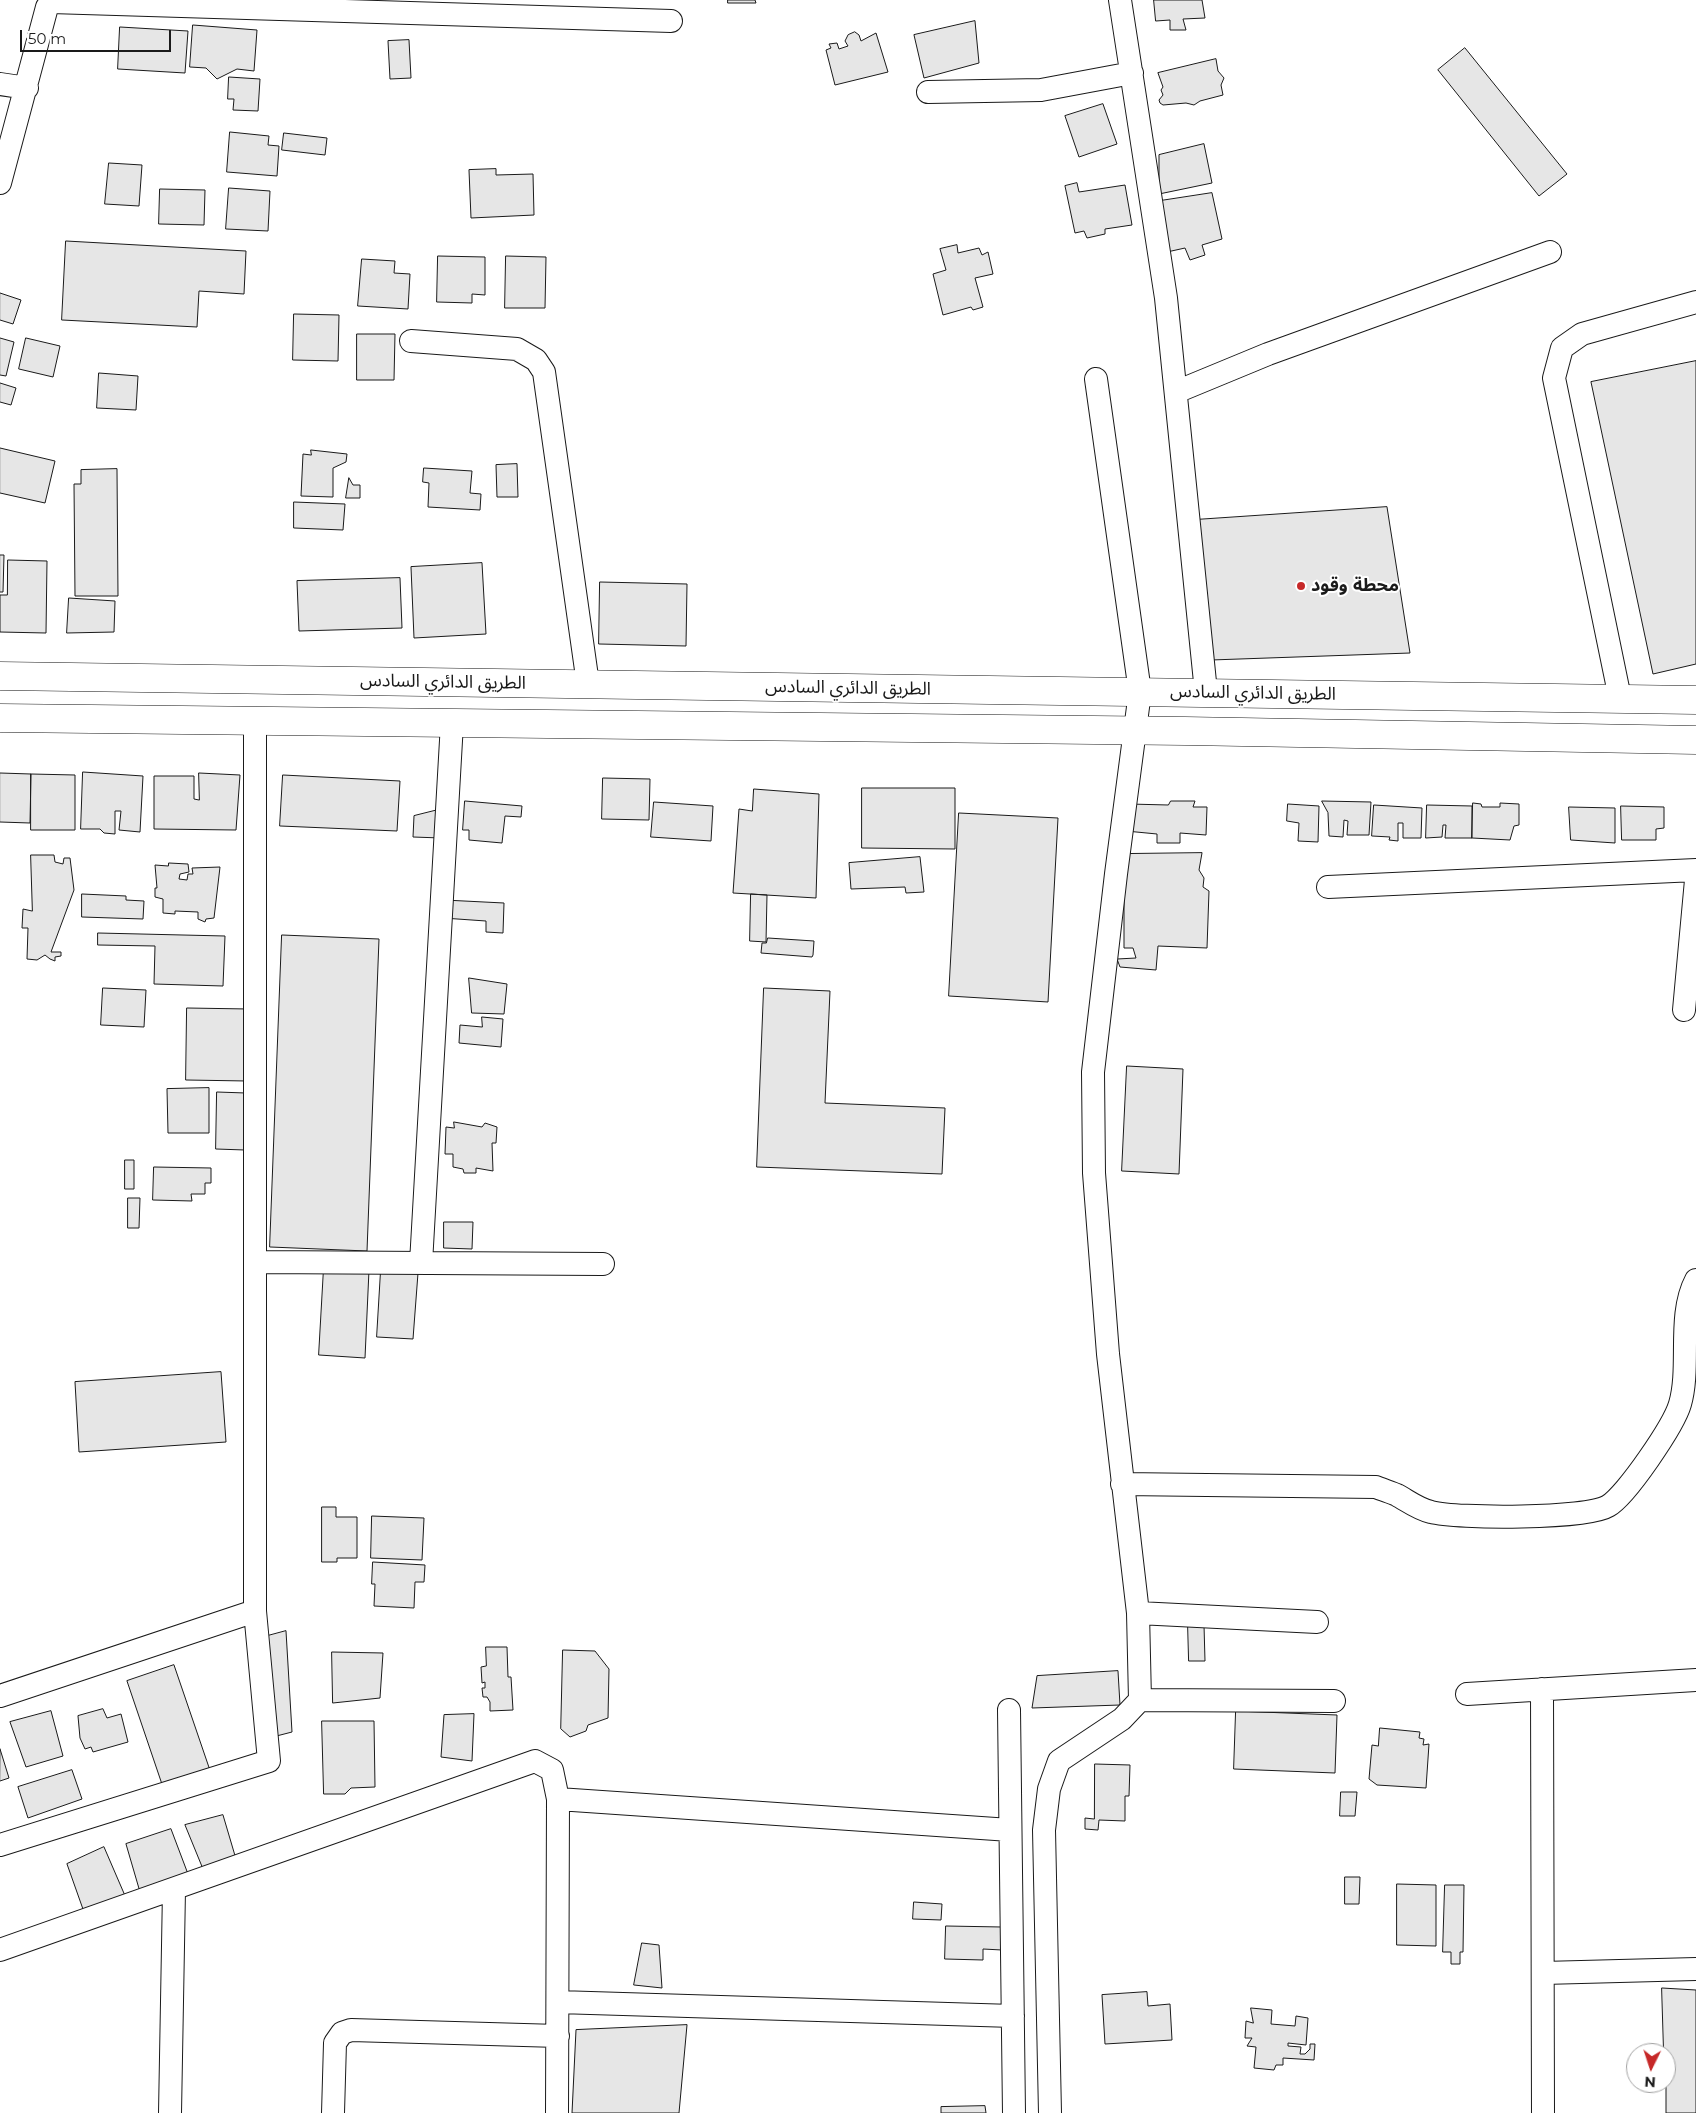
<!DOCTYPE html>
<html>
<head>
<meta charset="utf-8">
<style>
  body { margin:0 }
  #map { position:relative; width:1696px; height:2113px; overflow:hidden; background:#fff; font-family:Montserrat,sans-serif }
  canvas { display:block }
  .north { position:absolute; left:1626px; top:2043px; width:50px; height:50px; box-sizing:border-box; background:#fff; border:1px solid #a3a3a3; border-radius:50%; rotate:184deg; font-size:14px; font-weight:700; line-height:20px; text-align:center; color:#1a1a1a }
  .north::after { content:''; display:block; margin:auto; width:18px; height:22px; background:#c62828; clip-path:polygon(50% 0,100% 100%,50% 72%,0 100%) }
  .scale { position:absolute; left:20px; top:30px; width:151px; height:22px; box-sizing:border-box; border:2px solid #1a1a1a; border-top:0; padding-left:6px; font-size:15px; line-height:18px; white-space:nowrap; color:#1a1a1a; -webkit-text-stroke:4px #fff; paint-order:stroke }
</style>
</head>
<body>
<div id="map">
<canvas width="1696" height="2113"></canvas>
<div class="north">N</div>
<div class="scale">50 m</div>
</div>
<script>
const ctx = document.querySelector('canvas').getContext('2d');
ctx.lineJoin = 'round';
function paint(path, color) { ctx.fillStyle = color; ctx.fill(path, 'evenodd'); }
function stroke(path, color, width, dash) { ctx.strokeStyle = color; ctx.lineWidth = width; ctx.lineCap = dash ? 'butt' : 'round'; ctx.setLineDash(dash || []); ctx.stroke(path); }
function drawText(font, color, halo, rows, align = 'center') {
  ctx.font = font + ' Montserrat,"Noto Sans Arabic",sans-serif'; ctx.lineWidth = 4; ctx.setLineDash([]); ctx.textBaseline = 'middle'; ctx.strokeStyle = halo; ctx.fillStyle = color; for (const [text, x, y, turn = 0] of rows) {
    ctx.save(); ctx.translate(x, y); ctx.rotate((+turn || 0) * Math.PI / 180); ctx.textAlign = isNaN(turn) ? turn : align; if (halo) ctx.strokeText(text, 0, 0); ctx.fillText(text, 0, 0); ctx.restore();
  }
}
const building = new Path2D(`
  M728 0H755L756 3H728Z
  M1154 0H1202L1205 18 1183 19 1186 30H1170V20L1156 21Z
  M975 21 979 63 924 78 914 35Z
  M193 25 257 30 254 71 237 69 217 79 206 68 190 67Z
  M120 27 188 31 185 73 118 69Z
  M855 32 859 35 861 41 876 33 888 72 835 85 826 50 831 48 829 44 837 43 839 49 848 46 845 41 848 35Z
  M409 40 411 78 390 79 388 41Z
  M1465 48 1567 174 1539 196 1438 70Z
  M1216 59 1218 71 1224 78 1221 85 1223 95 1200 101 1194 105 1186 103 1163 105 1160 103 1159 100 1163 95 1161 90 1163 87 1158 73Z
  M229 77 260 79 258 111 233 110 234 99H228Z
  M1103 104 1117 144 1079 157 1065 116Z
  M230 132 269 136 268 145 279 146 277 176 227 172Z
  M284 133 327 138 325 155 282 150Z
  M1204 144 1212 183 1159 194V155Z
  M109 163 142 165 139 206 105 204Z
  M496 169V175L533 174 534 215 471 218 469 170Z
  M1077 183 1079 192 1125 185 1132 225 1105 229V234L1087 238 1084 231 1075 233 1065 186Z
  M229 188 270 191 268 231 226 229Z
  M160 189 205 190 204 225 159 224Z
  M1212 193 1222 239 1202 245 1205 255 1190 260 1185 248 1167 252 1160 201Z
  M66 241 246 251 244 294 199 291 197 327 62 320Z
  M957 245 958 253 979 248 982 255 988 252 993 274 975 278 983 307 973 310 971 307 943 315 933 274 946 270 940 249Z
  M438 256 485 257V295L472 294V303L437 302Z
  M506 256 546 257 545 308H505Z
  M362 259 395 261 394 273 410 274 408 309 358 306Z
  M0 293 21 300 13 324 0 320Z
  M294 314 339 315 338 361 293 360Z
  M357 334H395L394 380H357Z
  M0 338 14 342 6 376 0 375Z
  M26 338 60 346 53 377 19 369Z
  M1696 361V664L1653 674 1591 382Z
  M99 373 138 376 136 410 97 408Z
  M0 383 16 388 11 405 0 402Z
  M0 448 55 461 45 503 0 493Z
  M311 450 347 454 346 462 333 468V497L301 496 303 454 311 455Z
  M517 464 518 497H497L496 465Z
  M424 468 472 471 470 493 481 494 480 510 428 507 429 483 423 482Z
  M117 469 118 596H75L74 484H81V470Z
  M349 478 353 485H360V498H346Z
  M294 502 345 504 343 530 294 528Z
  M1387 507 1410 653 1211 660 1194 520Z
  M0 555H4L3 592H0Z
  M8 560 47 561 46 633 0 632V595H7Z
  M482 563 486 634 414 638 411 567Z
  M400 578 402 628 299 631 297 581Z
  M600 582 687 584 686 646 599 644Z
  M69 598 115 601 114 632 67 633Z
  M83 772 143 776 140 832 119 830 121 811H115V834L104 833 100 829H81Z
  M0 773 31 774 30 823 0 822Z
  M199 773 240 775 236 830 154 829V776H194V799L199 800Z
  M31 774 75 775V830H31Z
  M283 775 400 781 397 831 280 826Z
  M603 778 650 779 649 820 602 819Z
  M862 788H955V849L862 848Z
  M754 789 819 794 816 898 733 893 739 809 752 811Z
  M465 801 522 806 521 817 505 816 502 843 469 840V830H463Z
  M1171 801H1195L1193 807H1207L1206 835 1180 833V843H1157V834L1126 831 1129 804 1168 805Z
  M1322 801 1371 802 1369 835H1347L1348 821 1344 820 1343 837 1329 836 1328 813Z
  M654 802 713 806 711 841 651 837Z
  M1473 803 1481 804 1482 807H1500V803L1519 804V825L1514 826 1510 840 1472 838Z
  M1288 804 1319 806 1318 842 1298 841 1299 823 1287 821Z
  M1374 805 1422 808 1421 838H1403V823H1398V841L1389 840 1390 837 1372 836Z
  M1427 805 1472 806V838H1445L1446 825H1443L1442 837 1426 838Z
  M1621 806 1664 807V828L1656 829V840H1622Z
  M1569 807 1615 808V843L1571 840Z
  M442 809 441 838 413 837 414 816Z
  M959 813 1058 818 1048 1002 949 996Z
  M1202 853 1199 870 1204 878 1203 887 1209 891 1207 948 1158 946 1156 970 1120 967 1117 959 1136 958 1133 948H1124V854Z
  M31 855H54L55 862 63 864 64 858H70L74 890 51 952H61V956L55 957V961L50 959 45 955 37 960 27 959 28 928H22L23 909 32 911Z
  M920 857 924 892 906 893 905 887 851 889 849 863Z
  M169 863 188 864 189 872 180 874 179 879 187 880 188 874H193L192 868 220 867 214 918 206 919 205 922 198 919V912L175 911V914L163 913V899L155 897V888H157L155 865 168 866Z
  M82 894 126 896V900L144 901 143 919 82 917Z
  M751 894 767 895 766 942 750 941Z
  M444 900 504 903 503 933 486 932V921L443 918Z
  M98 933 225 936 223 986 154 984 155 946 98 945Z
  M282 935 379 939 367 1251 270 1247Z
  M768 938 814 941 813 955 812 957 761 953 762 943H766Z
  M469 978 507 984 504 1014 472 1013Z
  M103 988 146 990 144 1027 101 1025Z
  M764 988 830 991 825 1103 945 1108 942 1174 757 1167Z
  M187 1008 249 1009 247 1081 186 1080Z
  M482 1017 503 1019 501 1047 459 1043 460 1025 482 1027Z
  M1127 1066 1183 1069 1179 1174 1122 1171Z
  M209 1088V1133H168L167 1089Z
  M217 1092 246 1093 245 1150 216 1149Z
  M454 1122 482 1127 485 1123 497 1127 496 1143H492L493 1171 476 1168V1173H464L463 1169 453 1167V1154H445L446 1127 454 1128Z
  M125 1160H134V1189H125Z
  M154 1167 211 1168V1183H205V1194H191L192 1201 153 1200Z
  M128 1198H140L139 1228H128Z
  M444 1222H473L472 1249 444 1248Z
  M324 1267 369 1270 365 1358 319 1355Z
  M381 1270 418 1273 413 1339 377 1337Z
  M221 1372 226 1442 79 1452 75 1382Z
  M322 1507H336V1517H357V1558H337V1562H322Z
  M372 1516 424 1518 422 1560 371 1558Z
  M373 1562 425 1565 424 1582H415L414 1608 374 1606 375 1584H372Z
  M1188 1625H1204L1205 1661H1189Z
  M286 1631 292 1732 257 1741 249 1641Z
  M486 1647H507L508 1677H511L513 1710 490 1711V1702L487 1697H483L482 1688H485V1682L482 1683 481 1667 486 1666Z
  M563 1650 595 1651 609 1669 608 1718 588 1725 586 1731 570 1737 561 1729Z
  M332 1652 383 1653 380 1698 333 1703Z
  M174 1665 215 1785 167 1799 127 1681Z
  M1118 1671 1120 1705 1032 1708 1037 1676Z
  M103 1709 107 1718 121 1714 128 1742 93 1752 91 1747 85 1749 80 1738 78 1716Z
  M51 1711 63 1756 26 1767 10 1722Z
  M1236 1711 1337 1715 1335 1773 1234 1769Z
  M474 1714 472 1761 441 1757 444 1715Z
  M322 1721H374L375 1787 351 1788 345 1794H324Z
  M1380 1728 1420 1732 1419 1738 1424 1739 1423 1745 1429 1744 1426 1788 1377 1785 1369 1779 1372 1745 1378 1746Z
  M0 1749 9 1778 0 1781Z
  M1095 1764 1130 1765 1129 1796H1125V1821L1099 1820 1098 1830 1085 1829V1818L1094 1819Z
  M72 1770 82 1799 28 1818 18 1787Z
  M1341 1792H1357L1355 1816H1340Z
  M223 1815 236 1859 203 1869 185 1825Z
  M171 1829 188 1874 140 1892 126 1844Z
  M104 1847 126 1898 84 1912 67 1864Z
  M1345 1877H1360L1359 1904H1345Z
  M1397 1884 1436 1885V1946L1397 1945Z
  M1445 1885H1464L1463 1952H1460V1964H1451V1952H1443Z
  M914 1902 942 1904 941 1920 913 1919Z
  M946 1926 1002 1927V1950L983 1949V1960L945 1959Z
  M642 1943 659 1945 662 1988 634 1985Z
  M1662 1988 1696 1990V2113H1666V2053H1664Z
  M1147 1992 1148 2006 1170 2004 1172 2040 1105 2044 1102 1995Z
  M1251 2008 1272 2010 1271 2024 1295 2026 1296 2016 1308 2018 1306 2045 1288 2043V2046L1301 2047 1300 2054H1305L1310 2049V2044H1315L1314 2060 1283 2058V2065H1276L1274 2070 1254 2068 1256 2047 1247 2046 1252 2038H1245L1246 2021 1253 2023Z
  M687 2025 679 2113H572L576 2030Z
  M985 2106 986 2113H941V2107Z`);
const minor = new Path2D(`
  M1120 0 1166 298 1206 692
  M0 84 27 88
  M928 92 1041 90 1132 73
  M0 183 47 7 51 2 671 21
  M411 341 517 349 536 360 544 372 588 684
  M1176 392 1268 354 1550 252
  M1620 698 1554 378 1562 348 1582 334 1696 302
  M1328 887 1696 870
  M1684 1010 1696 880
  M256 1262 603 1264
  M421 1263 452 723
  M1122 1484 1376 1487C1383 1490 1390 1492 1397 1495 1408 1501 1418 1509 1431 1512 1457 1519 1587 1519 1608 1506 1626 1496 1674 1425 1680 1404 1691 1366 1677 1316 1696 1280
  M1138 1613 1317 1622
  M1542 1689 1543 2113
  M1467 1694 1696 1680
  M0 1696 255 1611V721
  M1140 1700 1334 1701
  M1009 1710 1014 2113
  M558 1799 1010 1830
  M0 1845 269 1761 255 1611
  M0 1950 535 1761 552 1770 558 1799 557 2113
  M1543 1973 1696 1969
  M558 2002 1013 2016
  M170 2113 174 1890
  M333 2113 335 2043 342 2033 351 2030 558 2036
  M1050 2113 1044 1830 1049 1789 1059 1761 1122 1719 1140 1700 1138 1613 1108 1354 1094 1173 1093 1072 1116 874 1140 692 1096 379`);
const highway = new Path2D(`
  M0 676 1696 700
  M0 718 1185 731 1696 740`);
const markers = [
  [1301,586,5,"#c62828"]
];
const poiNames = [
  ["محطة وقود",1311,586]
];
const streetNames = [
  ["الطريق الدائري السادس",443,682,1],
  ["الطريق الدائري السادس",848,688,1],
  ["الطريق الدائري السادس",1253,693,1]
];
paint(building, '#e6e6e6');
stroke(building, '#1a1a1a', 1);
stroke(minor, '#1a1a1a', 24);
stroke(highway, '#1a1a1a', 29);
stroke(minor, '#fff', 22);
stroke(highway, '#fff', 28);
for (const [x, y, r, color] of markers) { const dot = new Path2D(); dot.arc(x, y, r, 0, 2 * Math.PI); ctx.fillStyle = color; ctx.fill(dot); stroke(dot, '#fff', 2); }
drawText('bold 18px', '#1a1a1a', '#fff', poiNames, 'left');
drawText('18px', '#1a1a1a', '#fff', streetNames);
</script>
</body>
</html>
